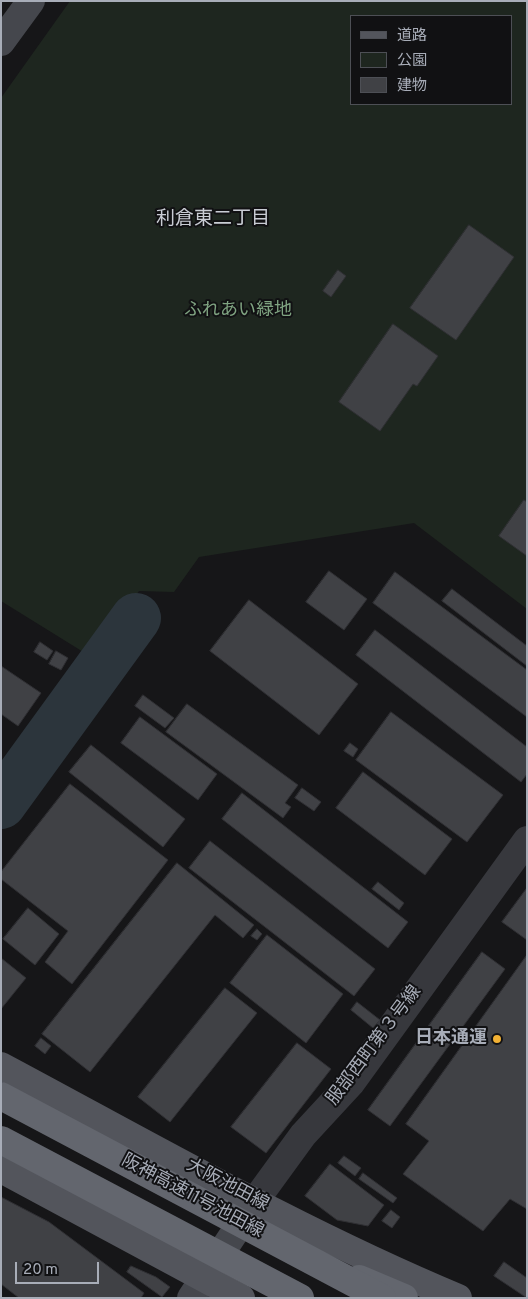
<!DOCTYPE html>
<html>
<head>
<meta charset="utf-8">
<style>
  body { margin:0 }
  #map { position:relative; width:528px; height:1299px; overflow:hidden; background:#161618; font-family:Overpass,"Noto Sans JP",sans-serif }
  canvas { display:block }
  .frame { position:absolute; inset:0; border:2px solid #a8adb8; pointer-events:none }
  .legend { position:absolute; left:350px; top:15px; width:162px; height:90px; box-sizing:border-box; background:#111113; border:1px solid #4d4f55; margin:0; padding:6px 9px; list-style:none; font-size:15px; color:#a8adb8 }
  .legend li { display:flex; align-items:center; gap:10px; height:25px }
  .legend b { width:25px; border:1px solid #4d4f55 }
  .scale { position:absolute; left:15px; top:1262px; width:84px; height:22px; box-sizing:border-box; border:2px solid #a8adb8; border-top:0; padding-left:6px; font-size:15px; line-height:18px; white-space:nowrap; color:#a8adb8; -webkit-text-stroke:4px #111113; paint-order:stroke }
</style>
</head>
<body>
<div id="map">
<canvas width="528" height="1299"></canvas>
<div class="frame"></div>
<ul class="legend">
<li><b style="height:6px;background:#53555c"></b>道路</li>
<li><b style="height:14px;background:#1e261f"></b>公園</li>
<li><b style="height:14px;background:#404145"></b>建物</li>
</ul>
<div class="scale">20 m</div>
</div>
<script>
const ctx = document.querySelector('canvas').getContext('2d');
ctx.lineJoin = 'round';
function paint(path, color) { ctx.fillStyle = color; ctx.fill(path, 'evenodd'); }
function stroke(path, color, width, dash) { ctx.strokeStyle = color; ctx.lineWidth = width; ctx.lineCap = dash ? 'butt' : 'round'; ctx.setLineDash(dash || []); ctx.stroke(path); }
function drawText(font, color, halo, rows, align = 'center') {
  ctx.font = font + ' Overpass,"Noto Sans JP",sans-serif'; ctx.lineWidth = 4; ctx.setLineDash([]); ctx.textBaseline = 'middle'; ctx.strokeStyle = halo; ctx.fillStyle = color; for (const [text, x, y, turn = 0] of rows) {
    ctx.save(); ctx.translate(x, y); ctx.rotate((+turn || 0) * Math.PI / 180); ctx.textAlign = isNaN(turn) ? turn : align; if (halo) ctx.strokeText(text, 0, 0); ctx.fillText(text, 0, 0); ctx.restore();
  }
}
const green = new Path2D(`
  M70 1H527V609L414 523 199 557 174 592 139 591 93 658 1 601V98ZM352 16H512V104H352Z`);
const river = new Path2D(`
  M1 804 136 618`);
const building = new Path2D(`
  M469 225 514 257 456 340 410 308Z
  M338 270 346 276 331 297 323 291Z
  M393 324 438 356 417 386 413 384 380 431 339 402Z
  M524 500 527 502V556L499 536Z
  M329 571 367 599 344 630 306 602Z
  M395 572 527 670V717L373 603Z
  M452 589 527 646V666L442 601Z
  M249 600 358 684 319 735 210 651Z
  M375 630 527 747V774L521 782 356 655Z
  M40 642 53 651 47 660 34 652Z
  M56 651 68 658 61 670 49 664Z
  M1 666 41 693 18 726 1 714Z
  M143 695 174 718 165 728 135 706Z
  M187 704 298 785 285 803 291 807 283 818 166 732Z
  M391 712 503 795 467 842 356 760Z
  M140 717 217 774 198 800 121 743Z
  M350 743 358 749 353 757 344 751Z
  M91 745 185 819 163 847 69 772Z
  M363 772 452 839 425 875 336 808Z
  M70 784 168 860 72 984 45 962 68 931 1 879V872Z
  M302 788 321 802 314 811 295 798Z
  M242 793 408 922 388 948 222 819Z
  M210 841 375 969 354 996 189 868Z
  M177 863 254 925 243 938 215 915 90 1072 42 1034Z
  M378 882 404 903 399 910 372 889Z
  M527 888V940L502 922Z
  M28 908 59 934 35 965 3 939Z
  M257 929 262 934 257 940 251 936Z
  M267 935 343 994 306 1043 230 983Z
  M482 952 505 969 390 1126 368 1110Z
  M527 955V1209L510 1199 483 1231 403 1174 429 1141 406 1124Z
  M1 958 26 978 1 1009Z
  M225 988 257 1013 170 1122 138 1097Z
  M357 1002 380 1020 373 1028 351 1010Z
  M41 1038 51 1046 45 1054 35 1046Z
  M297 1043 331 1069 266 1153 231 1127Z
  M344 1156 361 1168 355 1176 338 1163Z
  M330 1164 384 1205 368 1226 337 1220 305 1196Z
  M363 1173 397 1198 393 1203 359 1179Z
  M1 1197 49 1222 144 1293 141 1298H19L1 1284Z
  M391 1210 400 1217 392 1228 382 1221Z
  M504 1262 527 1278V1298L494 1276Z
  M131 1266 156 1277 170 1287 162 1297 127 1272Z`);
const street = new Path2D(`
  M255 1201 303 1135 351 1083 527 840`);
const secondary = new Path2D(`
  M1 42 31 1
  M191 1298 253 1205`);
const primary = new Path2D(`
  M1 1066C151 1146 300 1232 458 1298
  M1 1169 241 1298`);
const highway = new Path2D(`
  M359 1279 404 1298`);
const highwayBridge = new Path2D(`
  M1 1096 382 1298
  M1 1140 300 1298`);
const markers = [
  [497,1039,5,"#f2b134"]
];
const parkNames = [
  ["ふれあい緑地",238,311]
];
const poiNames = [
  ["日本通運",487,1039]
];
const streetNames = [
  ["服部西町第３号線",375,1046,-53],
  ["大阪池田線",227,1186,28],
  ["阪神高速11号池田線",192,1197,28]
];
const neighbourhoodNames = [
  ["利倉東二丁目",213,220]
];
paint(green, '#1e261f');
stroke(river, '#2c353c', 50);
paint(building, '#404145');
stroke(building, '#303034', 1);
stroke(street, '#37383d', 28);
stroke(secondary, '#45474d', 28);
stroke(primary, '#53555c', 28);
stroke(highway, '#63666e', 28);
stroke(highwayBridge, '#63666e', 28);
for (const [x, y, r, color] of markers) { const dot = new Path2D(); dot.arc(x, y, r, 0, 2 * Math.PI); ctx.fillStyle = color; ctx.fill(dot); stroke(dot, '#111113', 2); }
drawText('18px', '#7fa381', '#111113', parkNames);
drawText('bold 18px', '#a8adb8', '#111113', poiNames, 'right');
drawText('18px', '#a8adb8', '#111113', streetNames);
drawText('19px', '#c9ccd4', '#111113', neighbourhoodNames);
</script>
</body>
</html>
